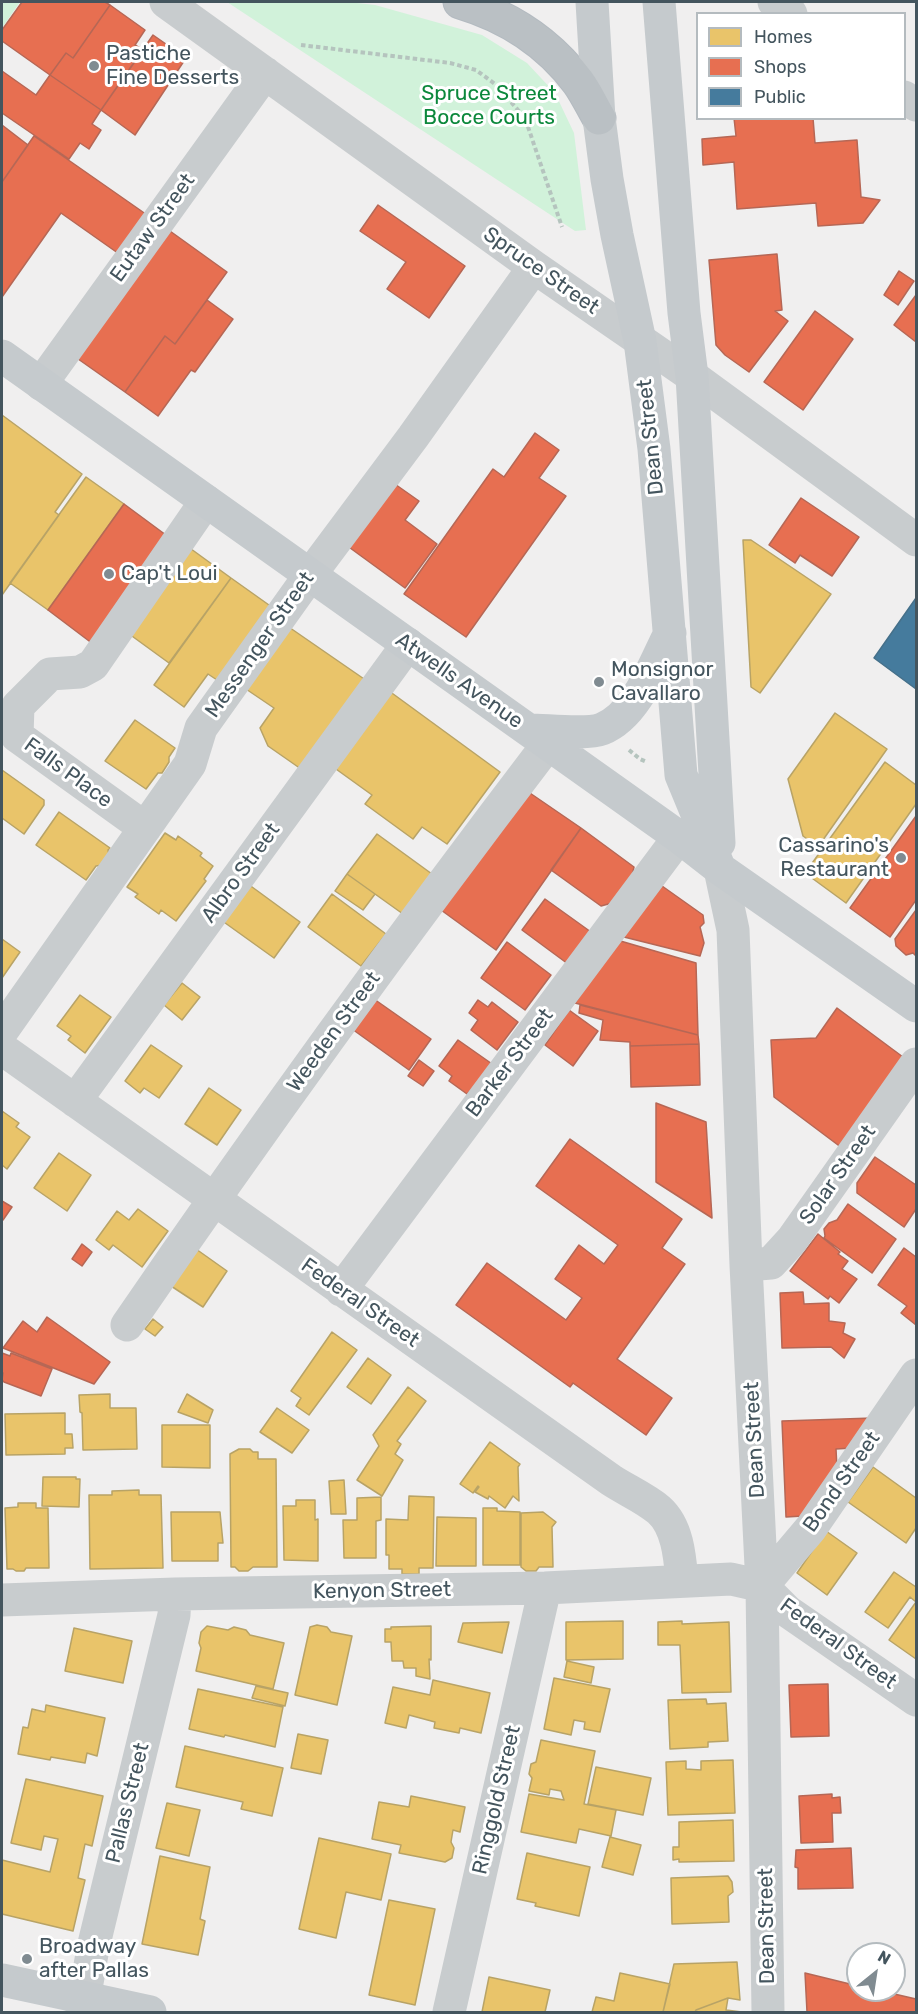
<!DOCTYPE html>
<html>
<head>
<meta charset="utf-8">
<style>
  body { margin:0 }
  #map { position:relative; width:918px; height:2014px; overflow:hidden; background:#f0efef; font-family:Rubik,sans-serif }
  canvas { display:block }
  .frame { position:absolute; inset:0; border:3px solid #44555e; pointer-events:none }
  .legend { position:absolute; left:696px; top:12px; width:210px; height:108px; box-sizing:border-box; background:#fff; border:2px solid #b4bbbf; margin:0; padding:8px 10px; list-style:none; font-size:18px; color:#44555e }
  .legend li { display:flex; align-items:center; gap:12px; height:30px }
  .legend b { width:30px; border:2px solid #b4bbbf }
  .north { position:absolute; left:846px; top:1942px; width:60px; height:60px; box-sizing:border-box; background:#fff; border:2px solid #b4bbbf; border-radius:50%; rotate:30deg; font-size:16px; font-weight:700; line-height:24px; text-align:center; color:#44555e }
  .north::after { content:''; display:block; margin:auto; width:21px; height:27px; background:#808b91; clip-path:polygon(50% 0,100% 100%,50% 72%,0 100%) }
</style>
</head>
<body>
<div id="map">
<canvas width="918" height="2014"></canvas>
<div class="frame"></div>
<ul class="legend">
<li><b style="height:16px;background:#e9c46a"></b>Homes</li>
<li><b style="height:16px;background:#e76f51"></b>Shops</li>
<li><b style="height:16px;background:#457b9d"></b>Public</li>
</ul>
<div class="north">N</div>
</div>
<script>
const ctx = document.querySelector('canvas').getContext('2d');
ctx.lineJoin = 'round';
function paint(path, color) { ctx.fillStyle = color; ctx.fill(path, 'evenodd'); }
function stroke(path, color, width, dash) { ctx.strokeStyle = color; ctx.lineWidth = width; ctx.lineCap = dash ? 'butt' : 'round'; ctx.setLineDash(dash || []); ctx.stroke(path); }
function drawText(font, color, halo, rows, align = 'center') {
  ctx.font = font + ' Rubik,sans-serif'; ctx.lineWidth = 6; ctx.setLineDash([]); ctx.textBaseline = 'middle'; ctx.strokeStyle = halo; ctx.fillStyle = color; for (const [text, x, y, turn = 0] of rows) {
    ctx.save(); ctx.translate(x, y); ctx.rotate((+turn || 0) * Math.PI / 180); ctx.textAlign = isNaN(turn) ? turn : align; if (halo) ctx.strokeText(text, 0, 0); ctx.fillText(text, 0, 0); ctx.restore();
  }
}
const green = new Path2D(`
  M2 2H20L2 28Z
  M227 2H348L375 5 482 35 527 63 555 93 574 133 586 230 575 231Z`);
const homes = new Path2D(`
  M2 415 82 474 55 512 59 515 2 595Z
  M86 477 124 504 48 610 10 583Z
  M743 540H751L831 594 760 693 751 687Z
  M187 546 231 578 169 663 125 631Z
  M231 578 276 610 223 684 208 674 184 707 154 685Z
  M283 623 367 681 301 769 268 746 260 728 274 708 240 685Z
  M385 688 500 772 447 844 422 827 413 839 365 804 372 795 329 764Z
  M835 713 887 749 818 847 803 836 788 779Z
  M135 720 175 748 169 757V762L162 773H158L146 789 105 761Z
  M885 762 916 785V804L846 903 805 873Z
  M2 770 44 800V805L24 834 2 818Z
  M59 812 110 848 108 850 109 856 103 865 96 866 86 880 36 845Z
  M165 833 176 840 178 836 202 853 200 856 213 866 204 879 206 881 176 921 161 910 159 914 135 897 138 894 127 887Z
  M377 834 432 874 403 914 347 874Z
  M347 874 375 894 363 910 335 891Z
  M248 884 300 922 274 958 221 920Z
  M332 894 386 934 361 966 308 927Z
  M2 939 20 952 2 978Z
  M182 983 200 997 182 1020 164 1005Z
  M80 995 111 1017 85 1053 68 1040 71 1036 57 1026Z
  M151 1045 182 1066 159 1098 144 1088 140 1093 125 1081Z
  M209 1088 241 1110 217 1145 185 1124Z
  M2 1111 19 1123 16 1127 30 1137 7 1169 2 1165Z
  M59 1153 91 1175 67 1211 34 1188Z
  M138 1209 168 1231 142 1267 113 1245 109 1250 96 1240 117 1211 129 1220Z
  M196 1249 227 1271 203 1307 171 1286Z
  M153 1319 163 1327 155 1336 145 1329Z
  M332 1332 357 1350 309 1415 296 1406 301 1398 291 1391Z
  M368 1358 391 1375 371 1404 347 1387Z
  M408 1387 426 1401 397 1441 401 1444 395 1454 403 1460 382 1496 357 1480 379 1446 373 1435Z
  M110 1394V1408H136L137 1449 83 1450 82 1413 80 1412 79 1395Z
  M187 1394 213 1410 208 1423 178 1412Z
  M277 1408 309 1430 292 1453 260 1432Z
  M65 1413V1434H72L73 1448H65V1454L6 1455 5 1414Z
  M162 1425H210V1468L162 1467Z
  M490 1442 520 1464 518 1467 519 1501 513 1496 505 1508 489 1496 488 1499 475 1492 479 1487 478 1486 473 1493 460 1484Z
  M239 1449H250L253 1452H258V1459H276L277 1567H253L248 1571H239L235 1567H231L230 1454Z
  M873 1467 916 1498V1528L906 1543 848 1502Z
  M43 1477H76V1479H80L79 1507 42 1506Z
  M344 1480 346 1514H331L329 1481Z
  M139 1490V1495H161L163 1568 90 1569 89 1495H112V1491Z
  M409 1496 434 1497 433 1568H419V1574H402V1569H389V1555H386V1519L408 1520Z
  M381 1497V1520L376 1521V1558H344L343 1520H357V1498Z
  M296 1500H315V1520L318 1519V1561L284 1560 283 1506H296Z
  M18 1503H36V1508H48L49 1568H26L24 1571H16L13 1569H7L5 1508 18 1507Z
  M483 1508H497V1511L520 1512V1565H483Z
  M171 1512H220L223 1543H218V1561H172Z
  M543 1512 556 1522 552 1527 553 1567H539L536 1571H526L521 1567V1513Z
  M437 1517 476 1518V1566H436Z
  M826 1531 857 1553 827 1595 797 1573Z
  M894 1572 916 1587V1659L889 1640 916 1602 910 1597 888 1628 865 1612Z
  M623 1621V1659L566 1660V1622Z
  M682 1621V1624L729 1622 731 1692 682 1693 680 1645H658V1622Z
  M509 1622 502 1653 458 1642 463 1623Z
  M317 1625 327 1627 331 1632 352 1636 337 1705 295 1695 310 1627Z
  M207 1626 228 1630 234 1627 246 1630 250 1635 284 1643 273 1689 196 1671 201 1648 199 1643 201 1632Z
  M431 1626V1660L429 1659 430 1679 416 1676V1668H404L403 1661H392L391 1642H385V1629H391V1627Z
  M74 1628 132 1641 123 1683 65 1671Z
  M567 1661 594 1667 591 1683 564 1677Z
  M554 1678 610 1689 600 1732 584 1729 585 1722 574 1720 571 1735 544 1729Z
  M433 1680 490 1693 481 1733 460 1728 459 1733 434 1728 435 1722 409 1715 406 1728 385 1723 393 1687 430 1695Z
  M256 1686 288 1693 285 1706 252 1698Z
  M198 1689 283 1707 275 1747 225 1735 224 1737 189 1729Z
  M706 1699 707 1704 726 1703 728 1741 708 1742V1747L670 1749 668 1700Z
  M46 1705 105 1718 97 1756 87 1753 85 1763 51 1757 50 1760 18 1754 23 1727 28 1728 32 1709 45 1712Z
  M298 1734 328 1740 321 1774 291 1768Z
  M541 1740 595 1751 584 1804 616 1810 611 1836 579 1829 576 1843 521 1832 529 1794 564 1800 561 1791 550 1789 549 1795 529 1791 532 1778 529 1774 531 1764 536 1762Z
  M185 1746 283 1768 272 1816 241 1809 243 1802 176 1787Z
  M733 1760 735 1813 668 1815 666 1762 686 1761V1769L701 1770V1761Z
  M596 1767 651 1778 643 1815 588 1804Z
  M26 1779 103 1796 92 1846 85 1844 78 1878 85 1880 73 1931 2 1914V1860L50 1872 58 1839 44 1836 41 1850 11 1843Z
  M411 1796 465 1807 460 1832 453 1830 451 1842 454 1848 452 1858 445 1862 399 1853 401 1845 372 1839 379 1802 409 1807Z
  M167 1803 200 1810 189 1856 156 1848Z
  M733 1820 734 1861 679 1862V1859L673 1860V1847H679V1822Z
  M610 1837 641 1845 633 1875 602 1867Z
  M319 1838 391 1854 381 1900 346 1892 336 1938 299 1929Z
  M527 1853 590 1867 579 1916 535 1906 536 1903 517 1899Z
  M160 1856 210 1867 200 1919 205 1921 198 1955 142 1944Z
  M728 1876 732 1882 733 1892 728 1896 729 1922 672 1924 671 1878Z
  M389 1900 435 1909 415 2005 369 1995Z
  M737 1962 740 2000 728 1998 696 2010 695 2012H663L674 1964Z
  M620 1973 670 1984 663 2012H592L596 1997 614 2001Z
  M489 1977 550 1990 545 2012H482Z
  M728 1998 726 2010 742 2012H695L696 2010Z`);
const shops = new Path2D(`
  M22 2H105L110 5 73 58 66 53 50 75 2 41V30Z
  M110 5 145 30 135 45 143 50 101 110 50 75 66 53 73 58Z
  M153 35 186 58 135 135 101 110Z
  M2 71 36 95 50 75 101 110 92 124 101 130 89 149 80 143 69 159 2 113Z
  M734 118H813L815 143 857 140 861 197 880 200 863 223 818 226 816 203 737 209 734 162 703 165 702 139 736 136Z
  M2 125 28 145 2 182Z
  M34 136 150 217 122 256 61 213 2 297V182Z
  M378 205 465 266 429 318 387 289 406 262 360 231Z
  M163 226 227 272 175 344 165 336 125 392 71 354Z
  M777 254 782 310 775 311 788 321 749 372 725 355 716 345 709 260Z
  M899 271 914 281 898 305 884 295Z
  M916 295V342L894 325Z
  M207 300 233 319 195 372 191 370 158 416 125 392 165 336 175 344Z
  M815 311 853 339 803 410 764 382Z
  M535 433 559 450 539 478 566 496 466 637 404 594 493 469 504 477Z
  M392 482 419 501 405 520 437 544 405 588 346 545Z
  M801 498 859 537 832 576 800 555 795 563 769 545Z
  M124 504 170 538 93 644 48 610Z
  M527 791 581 828 496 950 441 910Z
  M916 816V900L890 937 850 908Z
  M581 828 634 867 632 876 612 903 601 906 551 870Z
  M655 881 703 915 704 923 700 927 704 943 700 956 616 935Z
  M545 899 591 932 568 964 522 930Z
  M916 910V956L913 953 906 955 896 946 895 939Z
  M617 940 696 963 698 1035 575 1003Z
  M507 942 551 975 525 1010 481 978Z
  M374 999 431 1039 409 1070 352 1029Z
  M478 1000 488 1007 492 1002 518 1022 497 1050 471 1030 478 1020 469 1013Z
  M580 1005 698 1035 699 1044 630 1046V1042L600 1040 603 1020 579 1013Z
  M837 1008 907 1060 842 1148 774 1097 771 1040 816 1038Z
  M569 1010 598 1031 573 1066 545 1045Z
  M458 1040 495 1066 467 1094 449 1081 452 1076 439 1066Z
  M699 1044 700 1085 631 1087 630 1046Z
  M419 1060 434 1071 423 1086 408 1076Z
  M656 1103 706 1122 712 1218 656 1182Z
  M570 1139 682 1219 662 1248 685 1264 617 1359 672 1398 646 1435 573 1383 570 1387 456 1305 487 1263 566 1320 582 1298 555 1279 579 1245 604 1264 618 1245 536 1186Z
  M875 1157 916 1185V1209L904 1227 857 1193V1183Z
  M2 1201 12 1207 3 1220 2 1218Z
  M848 1204 896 1239 872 1273 824 1238 825 1236 824 1229 829 1223 837 1220Z
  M818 1234 840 1252 838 1254 848 1261 842 1269 857 1279 839 1303 830 1296 828 1299 790 1271Z
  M82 1244 92 1252 82 1266 72 1259Z
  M904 1248 916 1257V1325L901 1313 907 1306 878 1285Z
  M803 1292 804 1304 829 1303V1321L845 1323 843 1333 855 1339 844 1358 831 1347 782 1348 780 1293Z
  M47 1317 110 1362 94 1384 3 1348 23 1321 37 1332Z
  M2 1353 10 1356 11 1353 52 1369 41 1396 4 1382 2 1380 3 1373 2 1372Z
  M873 1418 852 1448 836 1449 837 1469 803 1516 786 1517 782 1421Z
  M828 1684 829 1736 791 1737 789 1685Z
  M832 1794V1798L840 1797 841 1813H832L833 1842 801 1843 799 1796Z
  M851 1848 853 1888 798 1889V1868L795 1867 796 1850Z
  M805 1973 858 1986V1990H877L916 1999V2012H807Z`);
const public = new Path2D(`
  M916 598V689L874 658Z`);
const path = new Path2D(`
  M301 45 450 63 476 70 495 84 525 118 562 227
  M629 750 640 759 647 762`);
const minor = new Path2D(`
  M166 2 534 267 692 376 916 540
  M774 2 791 14
  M904 97 916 105
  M41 384 265 73
  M145 828 17 736 18 706 50 674 80 672 93 665 206 501
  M720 869 733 930 746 1265 762 1586 768 2012
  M2 1031 190 764 201 728 310 575 413 437 534 267
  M2 1049 611 1480C626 1490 645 1498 659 1510 678 1527 680 1558 682 1581
  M75 1101 408 644
  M746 1265 771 1263 792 1240 916 1064
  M341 1290 679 837
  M127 1325C262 1128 403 934 548 744
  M762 1586 811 1528 916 1375
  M762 1586 787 1611 916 1700
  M2 1600 175 1594 545 1588 731 1579 762 1586
  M82 2012 93 1948 174 1615 175 1594
  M449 2012 545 1588`);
const major = new Path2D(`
  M592 2 599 118 607 179 617 235 640 341 654 449 681 775 719 867
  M659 2 684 313 692 376 719 843
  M2 356 679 837 720 869 916 1006
  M529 730C547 730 587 735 602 729 637 715 654 664 670 633
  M2 1980 150 2012`);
const highway = new Path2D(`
  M460 2C507 16 548 42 578 82 586 93 592 106 599 118`);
const markers = [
  [94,66,6,"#808b91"],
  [109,574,6,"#808b91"],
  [599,682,6,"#808b91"],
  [901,858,6,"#808b91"],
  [27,1959,6,"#808b91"]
];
const poiNames = [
  ["Pastiche",106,54],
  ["Fine Desserts",106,78],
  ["Cap't Loui",121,574],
  ["Monsignor",611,670],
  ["Cavallaro",611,694],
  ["Cassarino's",889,846,"right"],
  ["Restaurant",889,870,"right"],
  ["Broadway",39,1947],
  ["after Pallas",39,1971]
];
const parkNames = [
  ["Spruce Street",489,94],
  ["Bocce Courts",489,118]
];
const streetNames = [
  ["Eutaw Street",153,228,-54],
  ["Spruce Street",541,271,35],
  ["Dean Street",651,437,-96],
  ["Messenger Street",260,645,-55],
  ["Atwells Avenue",459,681,35],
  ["Falls Place",68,773,36],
  ["Albro Street",241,873,-54],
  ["Weeden Street",334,1032,-54],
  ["Barker Street",510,1063,-53],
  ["Solar Street",838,1175,-55],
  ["Federal Street",360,1303,35],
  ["Dean Street",755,1440,-93],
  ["Bond Street",842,1482,-55],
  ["Kenyon Street",382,1591,-1],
  ["Federal Street",838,1644,36],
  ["Ringgold Street",497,1800,-77],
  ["Pallas Street",128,1803,-76],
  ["Dean Street",767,1926,-91]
];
paint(green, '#d1f2da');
paint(homes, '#e9c46a');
stroke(homes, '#b8a366', 1.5);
paint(shops, '#e76f51');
stroke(shops, '#b66755', 1.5);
paint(public, '#457b9d');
stroke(public, '#45708a', 1.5);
stroke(highway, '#b3bac0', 35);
stroke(path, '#b5c4be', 4, [4.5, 3]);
stroke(minor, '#c8ccce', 33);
stroke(major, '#c5cacd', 33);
stroke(highway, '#bac0c4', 33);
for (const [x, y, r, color] of markers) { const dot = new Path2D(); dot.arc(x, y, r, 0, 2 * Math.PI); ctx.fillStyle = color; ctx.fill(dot); stroke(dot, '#fff', 2); }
drawText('21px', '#44555e', '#fff', poiNames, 'left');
drawText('21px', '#0c883c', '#fff', parkNames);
drawText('21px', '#44555e', '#fff', streetNames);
</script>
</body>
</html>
